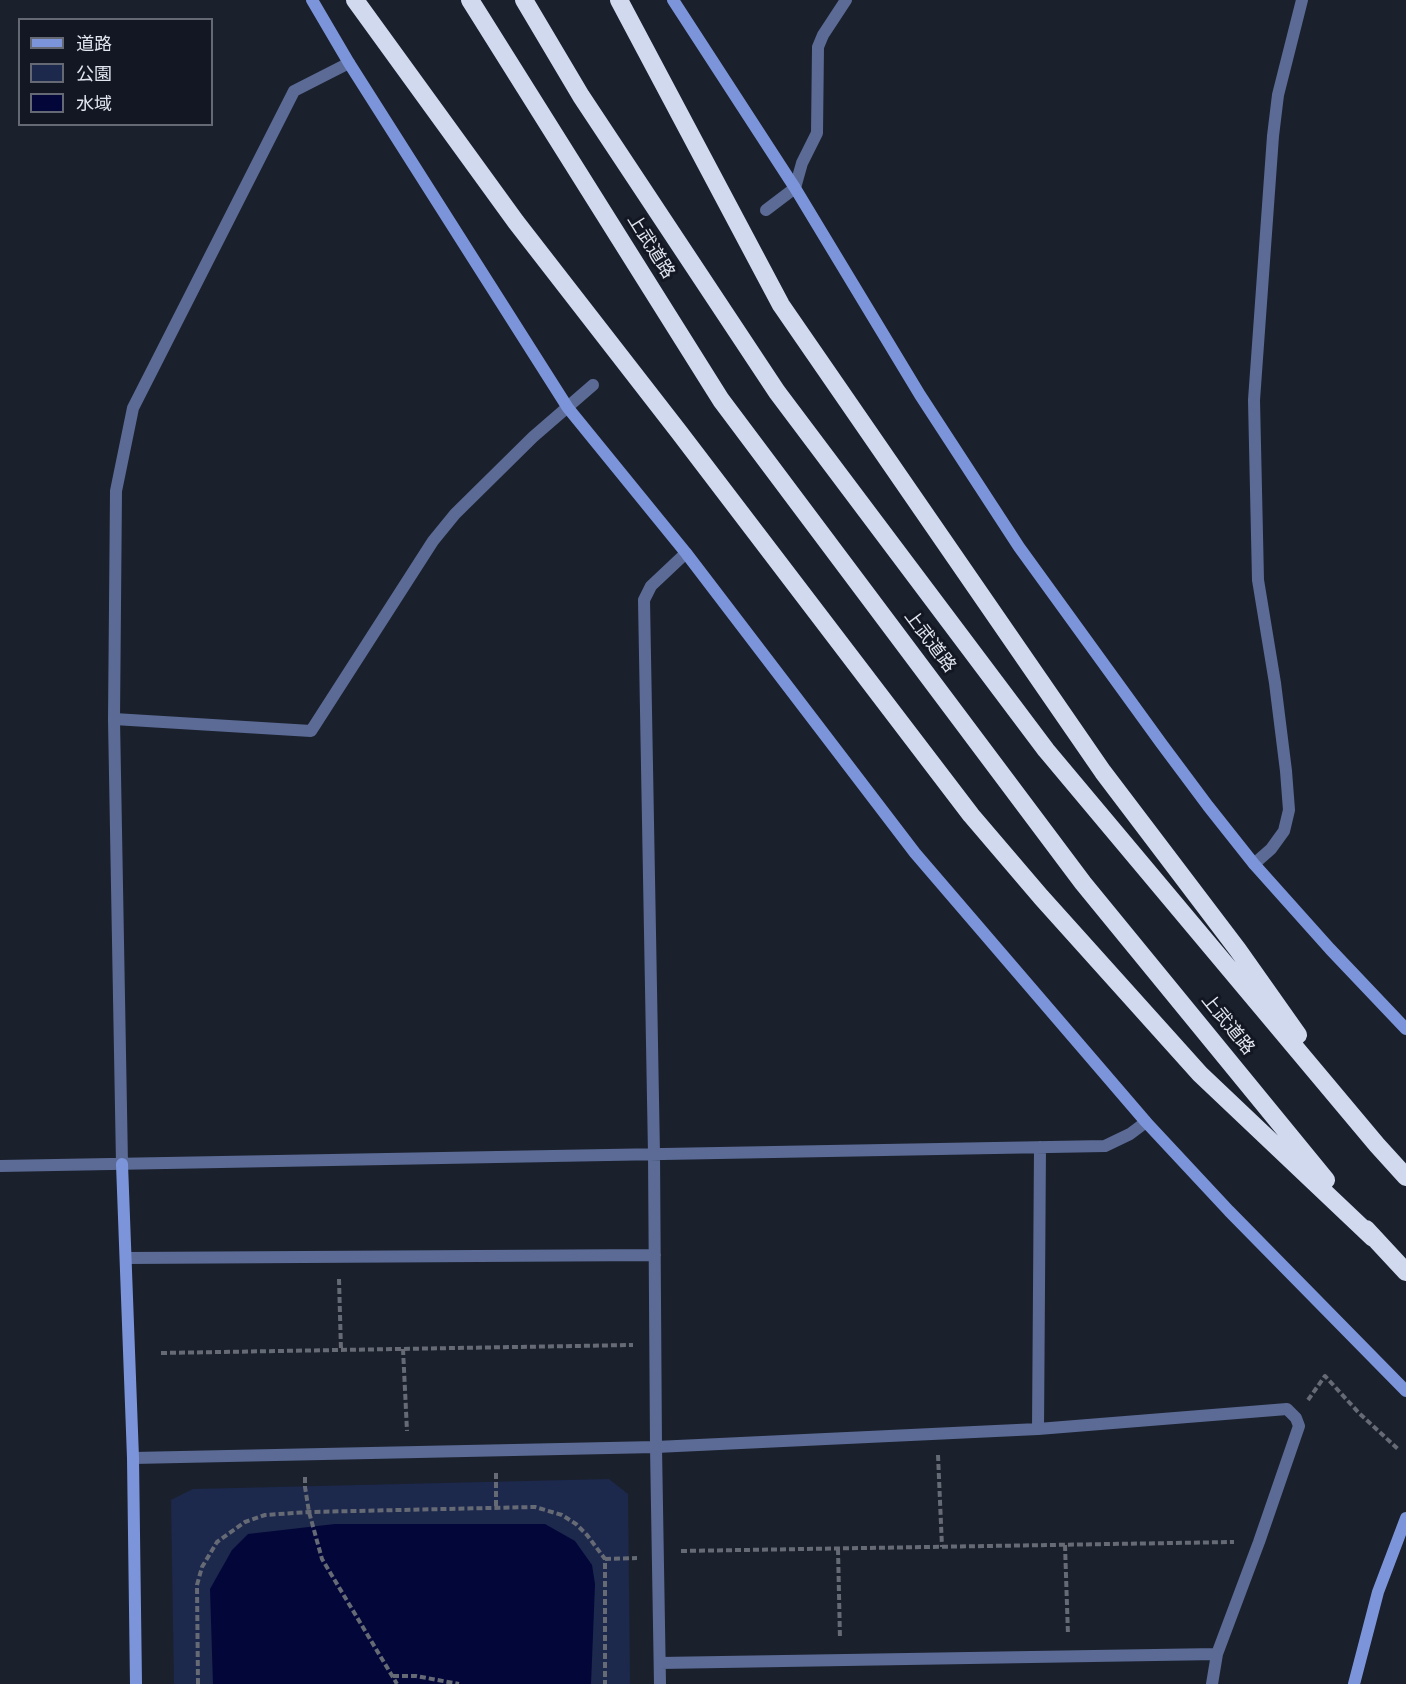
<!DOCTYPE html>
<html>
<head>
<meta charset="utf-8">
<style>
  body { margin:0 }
  #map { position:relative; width:1406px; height:1684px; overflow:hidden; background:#1b202d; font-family:Jost,"Noto Sans JP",sans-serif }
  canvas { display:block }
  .legend { position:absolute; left:18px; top:18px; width:195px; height:108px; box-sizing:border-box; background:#121723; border:2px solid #656974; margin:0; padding:8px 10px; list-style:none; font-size:18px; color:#e1e5ee }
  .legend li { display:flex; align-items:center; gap:12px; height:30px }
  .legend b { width:30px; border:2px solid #656974 }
</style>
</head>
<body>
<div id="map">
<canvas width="1406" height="1684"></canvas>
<ul class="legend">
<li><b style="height:8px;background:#7c95da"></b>道路</li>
<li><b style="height:16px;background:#1c284c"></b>公園</li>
<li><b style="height:16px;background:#030638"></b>水域</li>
</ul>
</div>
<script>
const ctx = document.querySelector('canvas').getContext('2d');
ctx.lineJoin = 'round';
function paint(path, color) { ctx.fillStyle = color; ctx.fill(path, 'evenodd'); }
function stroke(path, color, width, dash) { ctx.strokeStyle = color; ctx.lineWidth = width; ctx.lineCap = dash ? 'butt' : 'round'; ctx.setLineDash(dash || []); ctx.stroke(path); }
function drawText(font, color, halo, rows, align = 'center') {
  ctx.font = font + ' Jost,"Noto Sans JP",sans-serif'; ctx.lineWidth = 6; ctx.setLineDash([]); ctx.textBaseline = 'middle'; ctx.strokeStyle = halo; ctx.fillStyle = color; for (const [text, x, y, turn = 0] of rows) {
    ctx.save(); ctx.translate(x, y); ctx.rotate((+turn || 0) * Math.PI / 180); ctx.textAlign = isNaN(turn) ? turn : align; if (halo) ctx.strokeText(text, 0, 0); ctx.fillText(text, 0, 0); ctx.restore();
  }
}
const green = new Path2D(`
  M609 1479 628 1494 630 1684H174L171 1500 193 1489Z`);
const water = new Path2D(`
  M335 1524H545L575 1541 592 1565 595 1584 591 1684H213L210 1589 232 1550 248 1534Z`);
const path = new Path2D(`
  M339 1279 341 1350
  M403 1349 407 1431
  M161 1353 633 1345
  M1308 1400 1325 1376 1359 1413 1399 1450
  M938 1455 942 1547
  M496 1473V1508
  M305 1477V1487L309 1512 322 1559 397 1684
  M1065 1545 1068 1635
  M838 1549 840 1639
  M681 1551 1234 1542
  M605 1559 637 1558
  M393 1676H416L459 1684
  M198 1684 197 1585 202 1567 217 1542 245 1522 265 1515 309 1512 535 1507 562 1515 576 1524 587 1535 605 1559V1684`);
const lane = new Path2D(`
  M766 210 795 188
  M114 719 311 731 433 541 455 514 533 437 593 385`);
const street = new Path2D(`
  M795 188 802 163 817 133 818 47 823 35 846 0
  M1254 864 1271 849 1284 831 1289 810 1286 771 1275 683 1258 580 1254 400 1273 136 1278 95 1302 0
  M122 1164 114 719 116 491 133 408 294 91 349 63
  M0 1166 1105 1146 1130 1134 1146 1122
  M126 1258 655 1255
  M1038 1429 1040 1147
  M133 1458 656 1447 1038 1429 1287 1409 1296 1418 1299 1426 1259 1542 1217 1654 1212 1684
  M660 1663 1217 1654
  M660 1684 656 1447 654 1154 644 600 651 586 686 553`);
const secondary = new Path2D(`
  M312 0 349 63 568 408 686 553 915 853 1146 1122 1229 1211 1406 1391
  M673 0 795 188 920 395 1019 547 1161 743 1208 806 1254 864 1330 949 1406 1029
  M122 1164 133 1458 136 1684
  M1354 1684 1378 1592 1406 1518`);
const highway = new Path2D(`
  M355 0 516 222 679 432 971 815 1041 897 1200 1074 1373 1238
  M470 0 721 400 1083 883 1326 1180
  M524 0 581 96 777 392 1046 750 1377 1145 1406 1177
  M619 0 781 305 1103 772 1238 950 1298 1035
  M1366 1229 1406 1272`);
const streetNames = [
  ["上武道路",650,247,58],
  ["上武道路",929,642,53],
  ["上武道路",1227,1025,51]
];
paint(green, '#1c284c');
paint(water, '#030638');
stroke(path, '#656a75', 4, [6, 3]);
stroke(lane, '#5b6b95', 12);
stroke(street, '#5b6b95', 12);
stroke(secondary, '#7c95da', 12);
stroke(highway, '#d0d9ee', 18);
drawText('18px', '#e1e5ee', '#121723', streetNames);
</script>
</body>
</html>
